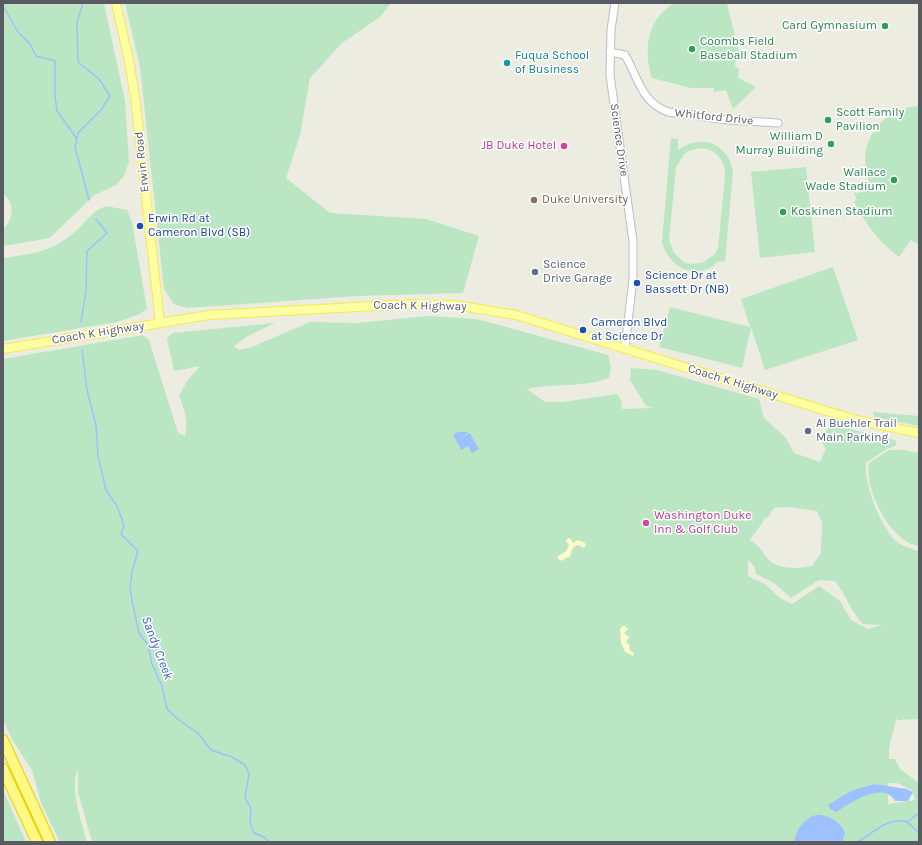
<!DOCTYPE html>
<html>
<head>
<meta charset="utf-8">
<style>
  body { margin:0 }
  #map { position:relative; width:922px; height:845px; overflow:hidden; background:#edece0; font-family:Karla,sans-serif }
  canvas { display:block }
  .frame { position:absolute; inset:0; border:4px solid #595b62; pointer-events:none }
</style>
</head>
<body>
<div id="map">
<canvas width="922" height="845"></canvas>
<div class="frame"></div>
</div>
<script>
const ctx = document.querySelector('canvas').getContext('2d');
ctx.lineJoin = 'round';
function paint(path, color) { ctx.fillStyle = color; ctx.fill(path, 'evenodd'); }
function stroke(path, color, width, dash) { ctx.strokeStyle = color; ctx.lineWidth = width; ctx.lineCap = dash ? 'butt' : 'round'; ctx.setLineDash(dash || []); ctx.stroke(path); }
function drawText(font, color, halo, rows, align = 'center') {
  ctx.font = font + ' Karla,sans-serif'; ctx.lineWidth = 3; ctx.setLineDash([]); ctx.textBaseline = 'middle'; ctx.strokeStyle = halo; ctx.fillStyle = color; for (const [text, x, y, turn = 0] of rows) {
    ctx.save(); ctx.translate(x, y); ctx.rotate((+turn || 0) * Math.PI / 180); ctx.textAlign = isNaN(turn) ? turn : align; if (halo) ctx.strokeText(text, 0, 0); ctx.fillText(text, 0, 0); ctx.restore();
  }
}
const green = new Path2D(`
  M3 3H104L125 101 129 162 124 176 116 185 94 195 50 238 3 246V229C14 220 15 203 3 194Z
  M125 3H391L380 17 342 43 310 78 300 135 286 178 330 213 426 219 479 236 463 293 357 296 187 308 174 304 164 289 140 67Z
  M674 3 727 4 739 51V55L736 56 735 67 739 68 738 78 756 87 733 109 726 90 714 92V88H691L652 78C643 49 647 20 674 3Z
  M919 106V245L911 240 899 257C879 242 865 224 854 201L857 200 854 193H858L870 186C868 177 865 168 865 159 866 130 890 107 919 106Z
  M671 138 678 139V150C701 133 728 143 733 171L725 262 718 261C698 283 667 267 662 241ZM701 148C717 150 726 161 725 176L718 248 714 255 704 262 693 264 685 263 674 253 669 240 676 167 684 154 691 150Z
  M806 167 815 252 760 258 751 172Z
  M106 206 127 210 132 222 147 309 140 314 117 322 3 341V258C33 254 51 252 75 232 86 222 92 211 106 206Z
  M833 267 858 340 765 370 751 327 742 368 659 347 670 307 750 327 741 299Z
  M427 316 477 319 608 355 611 367 609 378C583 388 554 383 527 389L545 402H563L617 394 621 400 622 409 652 408 646 406 630 380 631 368 657 370 759 399 764 418 786 438 794 453 820 462 826 449 822 442 823 434 832 425 895 440 897 445 885 450 866 463C864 485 879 522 894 539 899 545 911 549 919 551V719L897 720V716L889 748V759H895L900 769 919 783V842H92L78 792V769C69 787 82 823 87 842H60L41 803 32 770 13 741 3 720V359L143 335 149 340 178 433 185 436C189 423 184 408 179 396L187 381 200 366 174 371 167 338 173 333 275 323 246 337 234 346 239 350 252 347 310 322 358 323ZM788 507 817 511 822 522 821 553 812 566C799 569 777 570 767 558 760 549 760 546 750 540L748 542 763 522 765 516V518L768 517 774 508ZM748 560 754 566 756 574 774 583 791 598 819 580 835 581C846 595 850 611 863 624L883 625 868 629 851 620 840 601 819 586 792 604 780 598 765 584 748 576ZM888 783H897L912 790 915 800 888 804Z
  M873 412 919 416V426L874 417Z
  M889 450H904L919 453V546C891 543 864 489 869 463Z
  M3 790 26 842H3Z`);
const sand = new Path2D(`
  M568 538 571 539 573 543 578 540 585 543 586 546 583 548 579 545C571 546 572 551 570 557L565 558 563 561 558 559V556L566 551 569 545 566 541Z
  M624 625 628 629 624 633 629 637 626 642 629 644 630 650 634 653 633 656 625 652 621 643 620 629Z`);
const water = new Path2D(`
  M458 432H468L463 437 470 433 479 449 472 453 468 446 461 450 453 435Z
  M874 784 907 789 913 792 908 801H895C884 780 850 803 836 812L830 809 828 805 851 791Z
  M816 815C827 814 842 822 845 833L842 842H794C796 830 804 818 816 815Z`);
const stream = new Path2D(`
  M83 3 77 22 78 62 99 79 110 96 101 110 78 133 75 147 89 200
  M3 6 18 32 30 44 36 56 55 61V96L57 111 77 139
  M81 322 86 291 87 251 107 233 96 219
  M82 350 87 390 96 426 98 456 106 490 117 506 124 525 121 534 138 551 132 572 130 587 132 601 139 633 148 645 152 664 162 686 167 709 179 720 198 733 211 750 232 757 245 765 249 774 245 798 251 808 250 822 254 833 264 837 269 842
  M907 822 919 833
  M858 842C873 833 889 816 907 822L919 813`);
const minor = new Path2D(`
  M615 3 611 30 610 75 633 241V279L625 348
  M610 52 625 55C638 77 641 102 668 112L728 120 778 123`);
const major = new Path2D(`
  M116 3 129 61 135 97 160 323
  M3 349 209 315 411 304 454 305 516 315 856 420 919 433`);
const highway = new Path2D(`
  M3 740 50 842
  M3 769 37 842`);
const markers = [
  [885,26,4,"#2e9e5b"],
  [692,49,4,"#2e9e5b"],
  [507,63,4,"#0f9aa8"],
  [828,120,4,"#2e9e5b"],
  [831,144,4,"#2e9e5b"],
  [564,146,4,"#d1479c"],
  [894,180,4,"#2e9e5b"],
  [534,200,4,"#8d6e63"],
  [783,212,4,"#2e9e5b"],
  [140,226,4,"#1a4fb4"],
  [535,272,4,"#5c6f8a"],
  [637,283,4,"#1a4fb4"],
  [583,330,4,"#1a4fb4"],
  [808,431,4,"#5c6f8a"],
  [646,523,4,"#d1479c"]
];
const leisureNames = [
  ["Card Gymnasium",877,26],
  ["Coombs Field",700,42,"left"],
  ["Baseball Stadium",700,56,"left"],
  ["Scott Family",836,113,"left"],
  ["Pavilion",836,127,"left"],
  ["William D",823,137],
  ["Murray Building",823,151],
  ["Wallace",886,173],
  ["Wade Stadium",886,187],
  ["Koskinen Stadium",791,212,"left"]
];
const cultureNames = [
  ["Fuqua School",515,56],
  ["of Business",515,70]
];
const streetNames = [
  ["Whitford Drive",714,117,6],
  ["Science Drive",619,140,82],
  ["Erwin Road",142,162,-96],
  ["Coach K Highway",420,306,1],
  ["Coach K Highway",98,333,-9],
  ["Coach K Highway",733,382,17]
];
const hotelNames = [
  ["JB Duke Hotel",556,146],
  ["Washington Duke",654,516,"left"],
  ["Inn & Golf Club",654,530,"left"]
];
const educationNames = [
  ["Duke University",542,200]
];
const transitNames = [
  ["Erwin Rd at",148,219],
  ["Cameron Blvd (SB)",148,233],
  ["Science Dr at",645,276],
  ["Bassett Dr (NB)",645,290],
  ["Cameron Blvd",591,323],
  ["at Science Dr",591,337]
];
const serviceNames = [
  ["Science",543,265],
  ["Drive Garage",543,279],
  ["Al Buehler Trail",816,424],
  ["Main Parking",816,438]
];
const waterNames = [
  ["Sandy Creek",157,648,69]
];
paint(green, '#bae6c3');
paint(sand, '#fcfacc');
paint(water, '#9dc1ff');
stroke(stream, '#9dc1ff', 1.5);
stroke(minor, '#bbbcc2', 9);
stroke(major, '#f7e94e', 10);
stroke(highway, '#ecd000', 12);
stroke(minor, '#fff', 7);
stroke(major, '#fcffa2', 8);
stroke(highway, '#fff884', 10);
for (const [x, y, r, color] of markers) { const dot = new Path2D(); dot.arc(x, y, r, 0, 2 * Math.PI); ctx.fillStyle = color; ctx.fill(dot); stroke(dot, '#fff', 1.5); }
drawText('12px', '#27864d', '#fff', leisureNames, 'right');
drawText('12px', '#0d838f', '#fff', cultureNames, 'left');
drawText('12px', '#595b62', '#fff', streetNames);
drawText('12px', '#b23c85', '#fff', hotelNames, 'right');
drawText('12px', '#785e54', '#fff', educationNames, 'left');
drawText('12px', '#164399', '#fff', transitNames, 'left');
drawText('12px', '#4e5e75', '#fff', serviceNames, 'left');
drawText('italic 13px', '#3b64c7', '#fff', waterNames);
</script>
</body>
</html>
